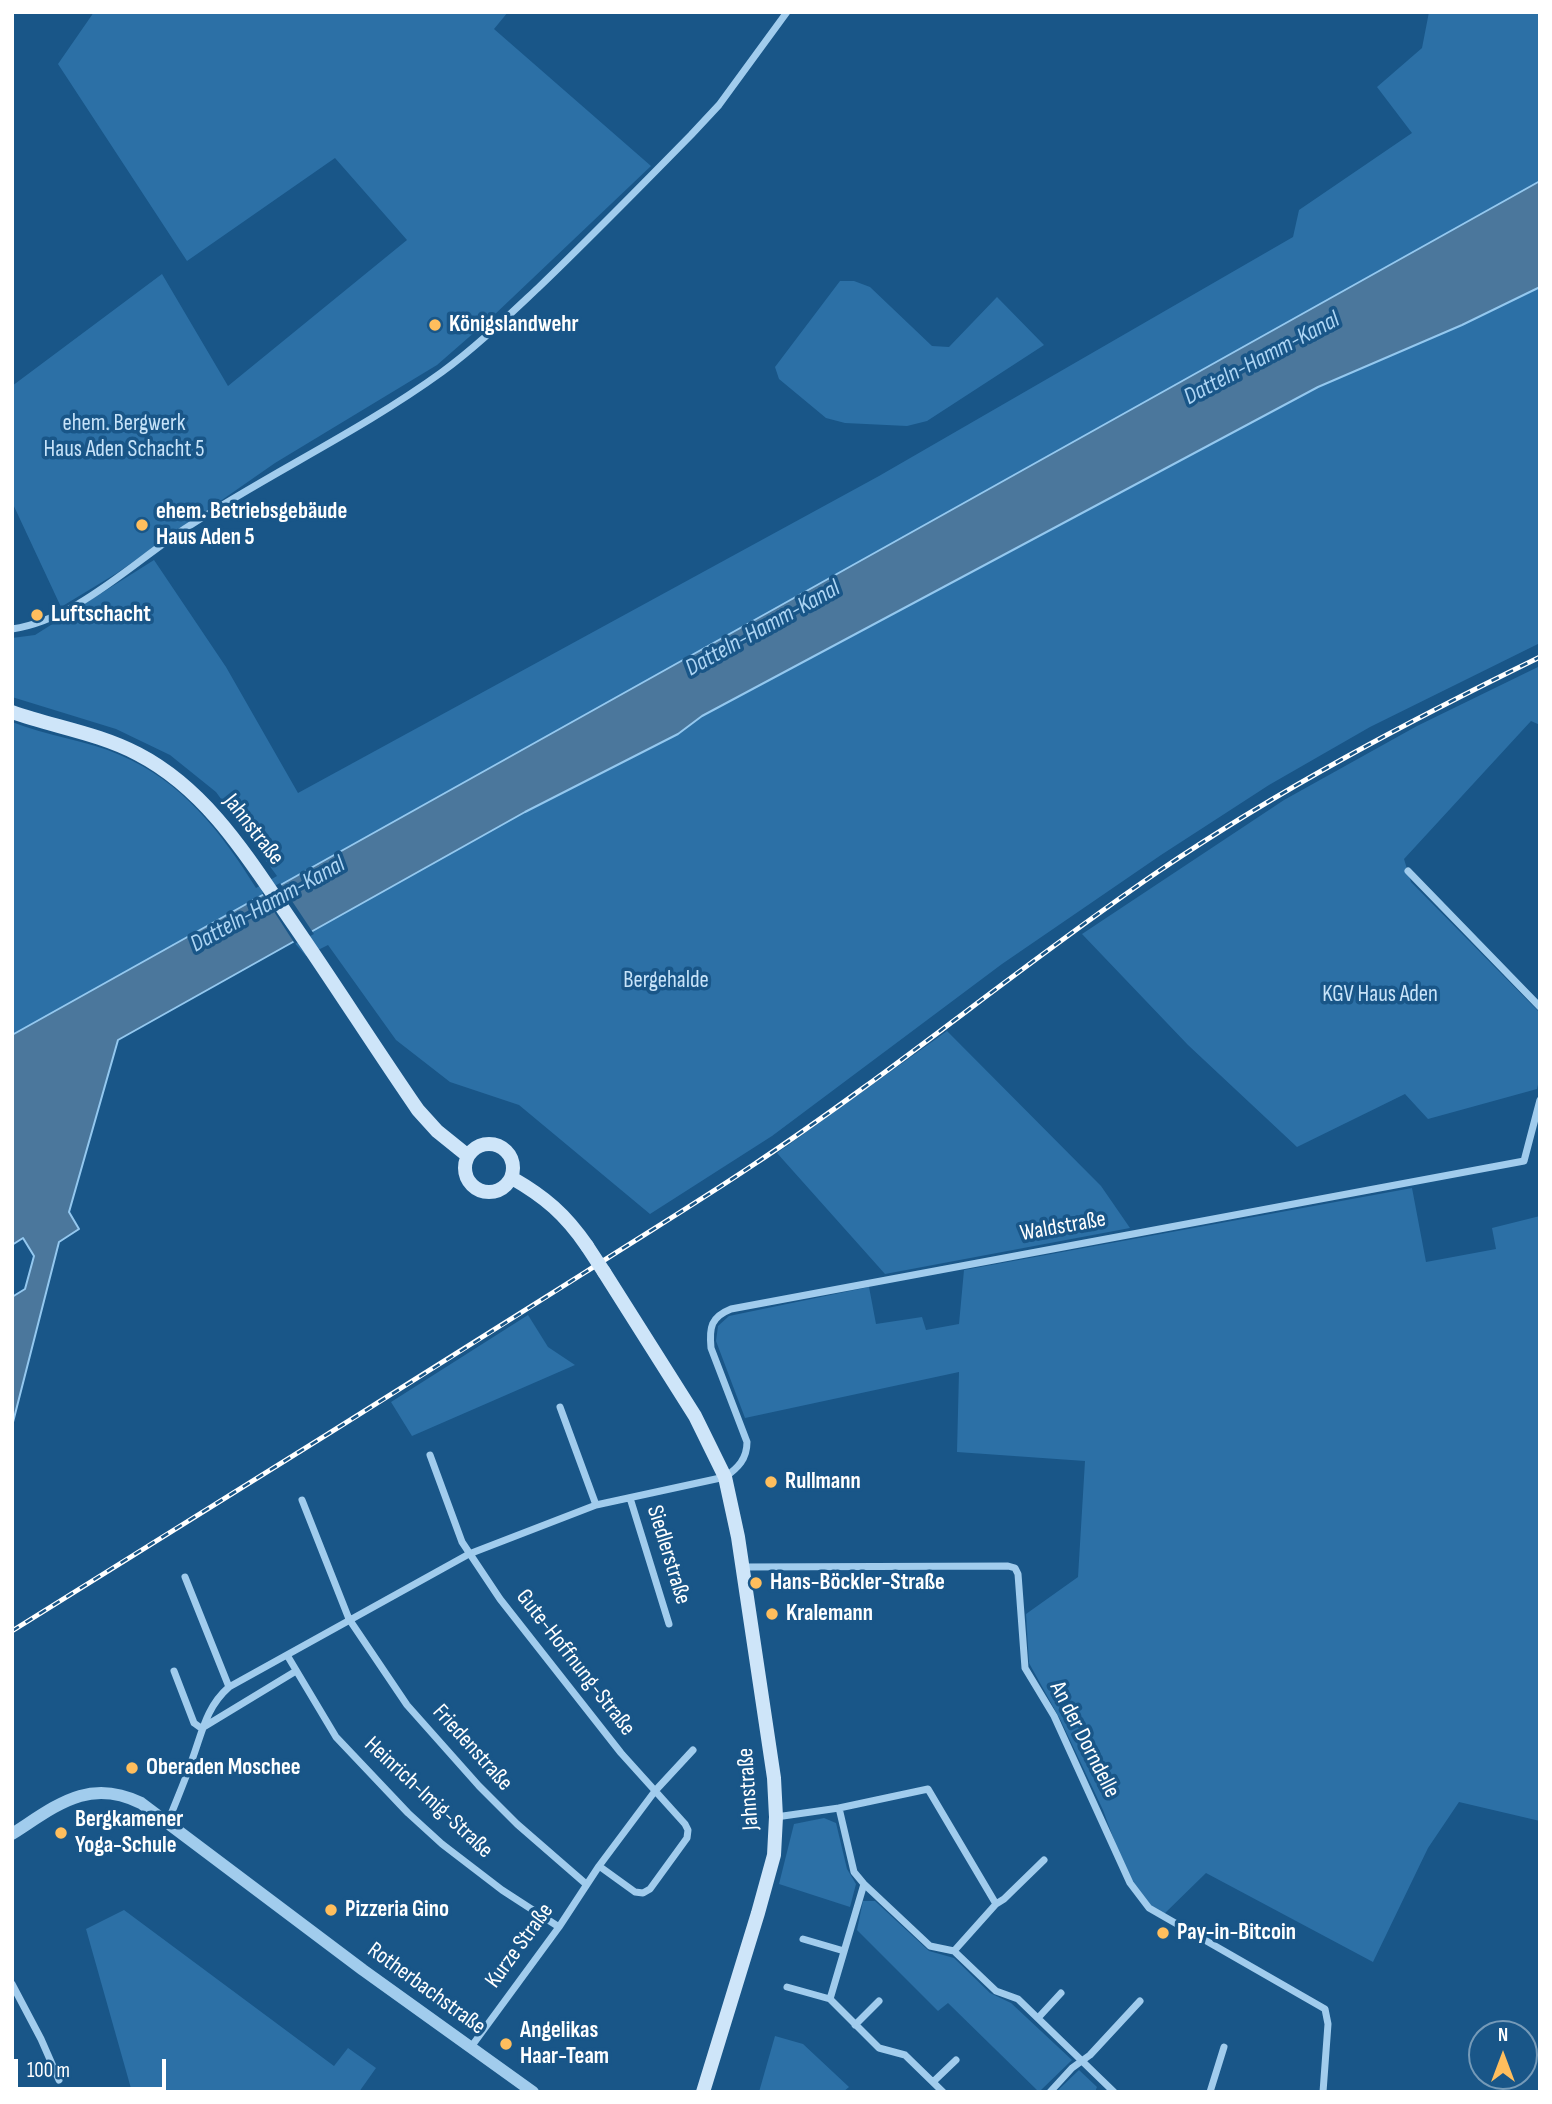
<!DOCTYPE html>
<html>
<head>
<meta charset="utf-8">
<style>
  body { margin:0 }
  #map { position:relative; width:1552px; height:2104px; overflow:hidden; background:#195688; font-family:"Sofia Sans Condensed",sans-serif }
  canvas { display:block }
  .frame { position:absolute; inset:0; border:14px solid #fff; pointer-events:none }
  .north { position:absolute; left:1468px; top:2020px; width:70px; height:70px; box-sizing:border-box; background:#195688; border:2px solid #759ab8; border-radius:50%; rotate:0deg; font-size:19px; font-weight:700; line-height:28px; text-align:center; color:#fff }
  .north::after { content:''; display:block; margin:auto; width:24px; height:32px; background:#ffbe5d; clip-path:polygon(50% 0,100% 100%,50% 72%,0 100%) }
  .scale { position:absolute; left:14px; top:2059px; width:152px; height:32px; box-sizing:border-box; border:4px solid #fff; border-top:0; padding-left:9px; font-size:21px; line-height:24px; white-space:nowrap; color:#fff; -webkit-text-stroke:5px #195688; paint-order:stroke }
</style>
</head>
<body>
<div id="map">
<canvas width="1552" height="2104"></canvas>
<div class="frame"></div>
<div class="north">N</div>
<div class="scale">100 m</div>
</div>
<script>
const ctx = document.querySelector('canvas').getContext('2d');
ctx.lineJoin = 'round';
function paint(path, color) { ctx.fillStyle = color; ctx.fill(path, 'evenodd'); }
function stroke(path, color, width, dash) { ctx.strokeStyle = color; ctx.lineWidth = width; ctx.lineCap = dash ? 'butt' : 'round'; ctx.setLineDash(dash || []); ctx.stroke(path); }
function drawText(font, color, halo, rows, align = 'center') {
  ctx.font = font + ' "Sofia Sans Condensed",sans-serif'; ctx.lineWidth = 7; ctx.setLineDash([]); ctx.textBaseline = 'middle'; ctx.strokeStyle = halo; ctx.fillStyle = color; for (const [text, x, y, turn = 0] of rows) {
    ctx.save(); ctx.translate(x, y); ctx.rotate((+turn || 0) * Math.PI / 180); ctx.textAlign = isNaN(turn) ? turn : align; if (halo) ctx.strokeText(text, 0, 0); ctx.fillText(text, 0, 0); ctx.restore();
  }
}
const green = new Path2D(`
  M94 12H508L494 29 651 166 492 317 437 365 275 463 117 573 61 607 12 502V386L162 274 228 386 407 240 335 158 187 261 58 64Z
  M1429 12H1540V181L12 1035V722C47 736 86 740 120 755 182 781 222 833 256 888L277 876 216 792 170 755 116 729 12 697V638L35 635 154 560 226 667 298 793 879 476 1293 237 1299 210 1412 133 1377 87 1422 48Z
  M840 281H854L870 287 932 346 949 347 997 297 1044 345 927 421 907 426 845 423 826 418 779 379 775 367Z
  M1540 287V643L1370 727 1269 785 1161 855 1002 964 772 1136 650 1214 519 1105 450 1082 396 1040 328 945 306 956 293 941 525 812 678 734 702 716 1318 387 1462 325Z
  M1540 666V725L1531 721 1404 859 1411 882 1540 1013V1076L1537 1089 1428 1119 1405 1094 1297 1147 1188 1045 1082 934 1284 800 1417 726Z
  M947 1031 1101 1186 1130 1228 885 1274 777 1153Z
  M1412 1188 1426 1262 1496 1249 1492 1228 1540 1216V1821L1459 1802 1428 1848 1373 1962 1206 1873 1162 1916 1149 1908 1130 1883 1103 1810 1061 1721 1029 1663 1026 1614 1078 1577 1085 1461 957 1452 959 1372 745 1418 716 1341 718 1326 729 1316 869 1287 876 1324 922 1317 926 1330 959 1324 964 1270Z
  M528 1315 548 1347 575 1365 412 1436 391 1402Z
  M824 1818 836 1823 847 1869 856 1884 850 1907 779 1884 794 1824Z
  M863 1901H875L929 1951 954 1958 990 1993 1011 2003 1072 2060 1039 2092 948 2003 938 2011 857 1930Z
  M124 1910 334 2066 348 2048 376 2068 359 2092H132L86 1929Z
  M775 2036 803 2044 849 2087 843 2092H759Z
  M1079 2070 1097 2087 1095 2092H1056Z`);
const water = new Path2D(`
  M1540 181V287L1462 325 1318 387 702 716 678 734 525 812 118 1040 69 1212 79 1229 59 1242 12 1426V1297L25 1289 34 1256 23 1238 12 1245V1035Z`);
const pier = new Path2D(`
  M280 883 314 934 295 944 262 893Z`);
const minor = new Path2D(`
  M12 629C78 619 134 561 189 526 272 472 362 430 442 372 476 347 507 317 538 288 590 238 641 186 691 135L719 105 787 12
  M1408 871 1540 1007
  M560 1407 596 1505
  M430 1455 462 1542 500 1599 621 1753 685 1824 688 1830 687 1838 650 1889 643 1893 635 1892 599 1866
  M630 1498 669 1624
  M302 1500 349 1619 407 1705 479 1786 517 1824 586 1884
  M743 1567 1008 1566 1015 1568 1018 1574 1025 1668 1054 1716 1130 1883 1149 1908 1325 2009 1328 2024 1323 2092
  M185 1577 229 1687
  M287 1655 336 1737 408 1813 442 1844 502 1890 559 1927
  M174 1671 194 1723 201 1728
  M202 1728 296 1671
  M776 1817 839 1808
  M168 1822C176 1801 185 1781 192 1760 202 1733 206 1707 229 1687L469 1554 596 1505 725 1477C738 1468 747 1459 747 1442L711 1348C709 1327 711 1317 731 1309L1524 1161 1540 1100
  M864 1884 830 1999 879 2048 905 2055 943 2092
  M996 1904 1004 1899 1044 1860
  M803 1939 844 1951
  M954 1951 996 1904 928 1789 839 1808 854 1872 864 1884 930 1946 954 1951 996 1991 1018 1999 1114 2092
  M12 1984 41 2039 59 2080
  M787 1987 830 1999
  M1038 2018 1061 1993
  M855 2025 879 2001
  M471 2047 559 1927 599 1866 655 1791 693 1750
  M933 2082 956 2060
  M1050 2092 1072 2068 1090 2055 1140 2001
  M1210 2092 1224 2047`);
const tertiary = new Path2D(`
  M12 1834C56 1806 88 1777 141 1803L363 1970 533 2092`);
const secondary = new Path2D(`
  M12 712C54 727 98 733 138 754 209 791 250 861 294 925 336 986 376 1049 418 1110L437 1131 468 1156
  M465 1168a24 24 0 1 1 48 0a24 24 0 1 1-48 0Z
  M512 1178C545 1197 565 1214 587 1246
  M604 1272 695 1416 725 1477 738 1537 774 1778 776 1817 774 1855 758 1913 703 2092`);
const rail = new Path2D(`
  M12 1631C203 1511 394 1394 584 1273 640 1237 698 1202 753 1165 892 1073 1021 965 1159 871 1280 789 1409 721 1540 657`);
const secondaryBridge = new Path2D(`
  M587 1246 604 1272`);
const markers = [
  [435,325,7,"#ffbe5d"],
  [142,525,7,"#ffbe5d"],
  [37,615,7,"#ffbe5d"],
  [771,1482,7,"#ffbe5d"],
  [756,1583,7,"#ffbe5d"],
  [772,1614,7,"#ffbe5d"],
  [132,1768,7,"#ffbe5d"],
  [61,1833,7,"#ffbe5d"],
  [331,1910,7,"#ffbe5d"],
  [1163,1933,7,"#ffbe5d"],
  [506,2044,7,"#ffbe5d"]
];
const poiNames = [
  ["Königslandwehr",449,325],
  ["ehem. Betriebsgebäude",156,512],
  ["Haus Aden 5",156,538],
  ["Luftschacht",51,615],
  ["Rullmann",785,1482],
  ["Hans-Böckler-Straße",770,1583],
  ["Kralemann",786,1614],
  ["Oberaden Moschee",146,1768],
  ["Bergkamener",75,1820],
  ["Yoga-Schule",75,1846],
  ["Pizzeria Gino",345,1910],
  ["Pay-in-Bitcoin",1177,1933],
  ["Angelikas",520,2031],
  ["Haar-Team",520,2057]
];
const parkNames = [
  ["ehem. Bergwerk",124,424],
  ["Haus Aden Schacht 5",124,450],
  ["Bergehalde",666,981],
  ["KGV Haus Aden",1380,995]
];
const streetNames = [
  ["Jahnstraße",253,830,52],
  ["Waldstraße",1063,1227,-10],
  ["Siedlerstraße",668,1555,73],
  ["Gute-Hoffnung-Straße",575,1663,52],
  ["An der Dorndelle",1084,1740,63],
  ["Friedenstraße",472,1748,48],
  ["Jahnstraße",749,1789,-94],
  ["Heinrich-Imig-Straße",428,1798,43],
  ["Kurze Straße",520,1946,-54],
  ["Rotherbachstraße",426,1989,36]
];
const waterNames = [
  ["Datteln-Hamm-Kanal",1262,359,-28],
  ["Datteln-Hamm-Kanal",763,629,-29],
  ["Datteln-Hamm-Kanal",268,905,-29]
];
paint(green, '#2c70a6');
paint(water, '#4b779c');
stroke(water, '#94c8ef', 2);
paint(pier, '#195688');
stroke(minor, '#a1cced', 7);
stroke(tertiary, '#a1cced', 12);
stroke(secondary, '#cee5f9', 14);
stroke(rail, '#fff', 5);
stroke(rail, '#195688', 2.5, [8]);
stroke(secondaryBridge, '#cee5f9', 14);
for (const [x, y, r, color] of markers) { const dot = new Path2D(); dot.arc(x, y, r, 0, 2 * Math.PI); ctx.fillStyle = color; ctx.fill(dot); stroke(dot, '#195688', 2.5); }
drawText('bold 23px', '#fff', '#195688', poiNames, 'left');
drawText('23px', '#c7e3f9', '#195688', parkNames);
drawText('23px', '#fff', '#195688', streetNames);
drawText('italic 24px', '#add5f4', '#195688', waterNames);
</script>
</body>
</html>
